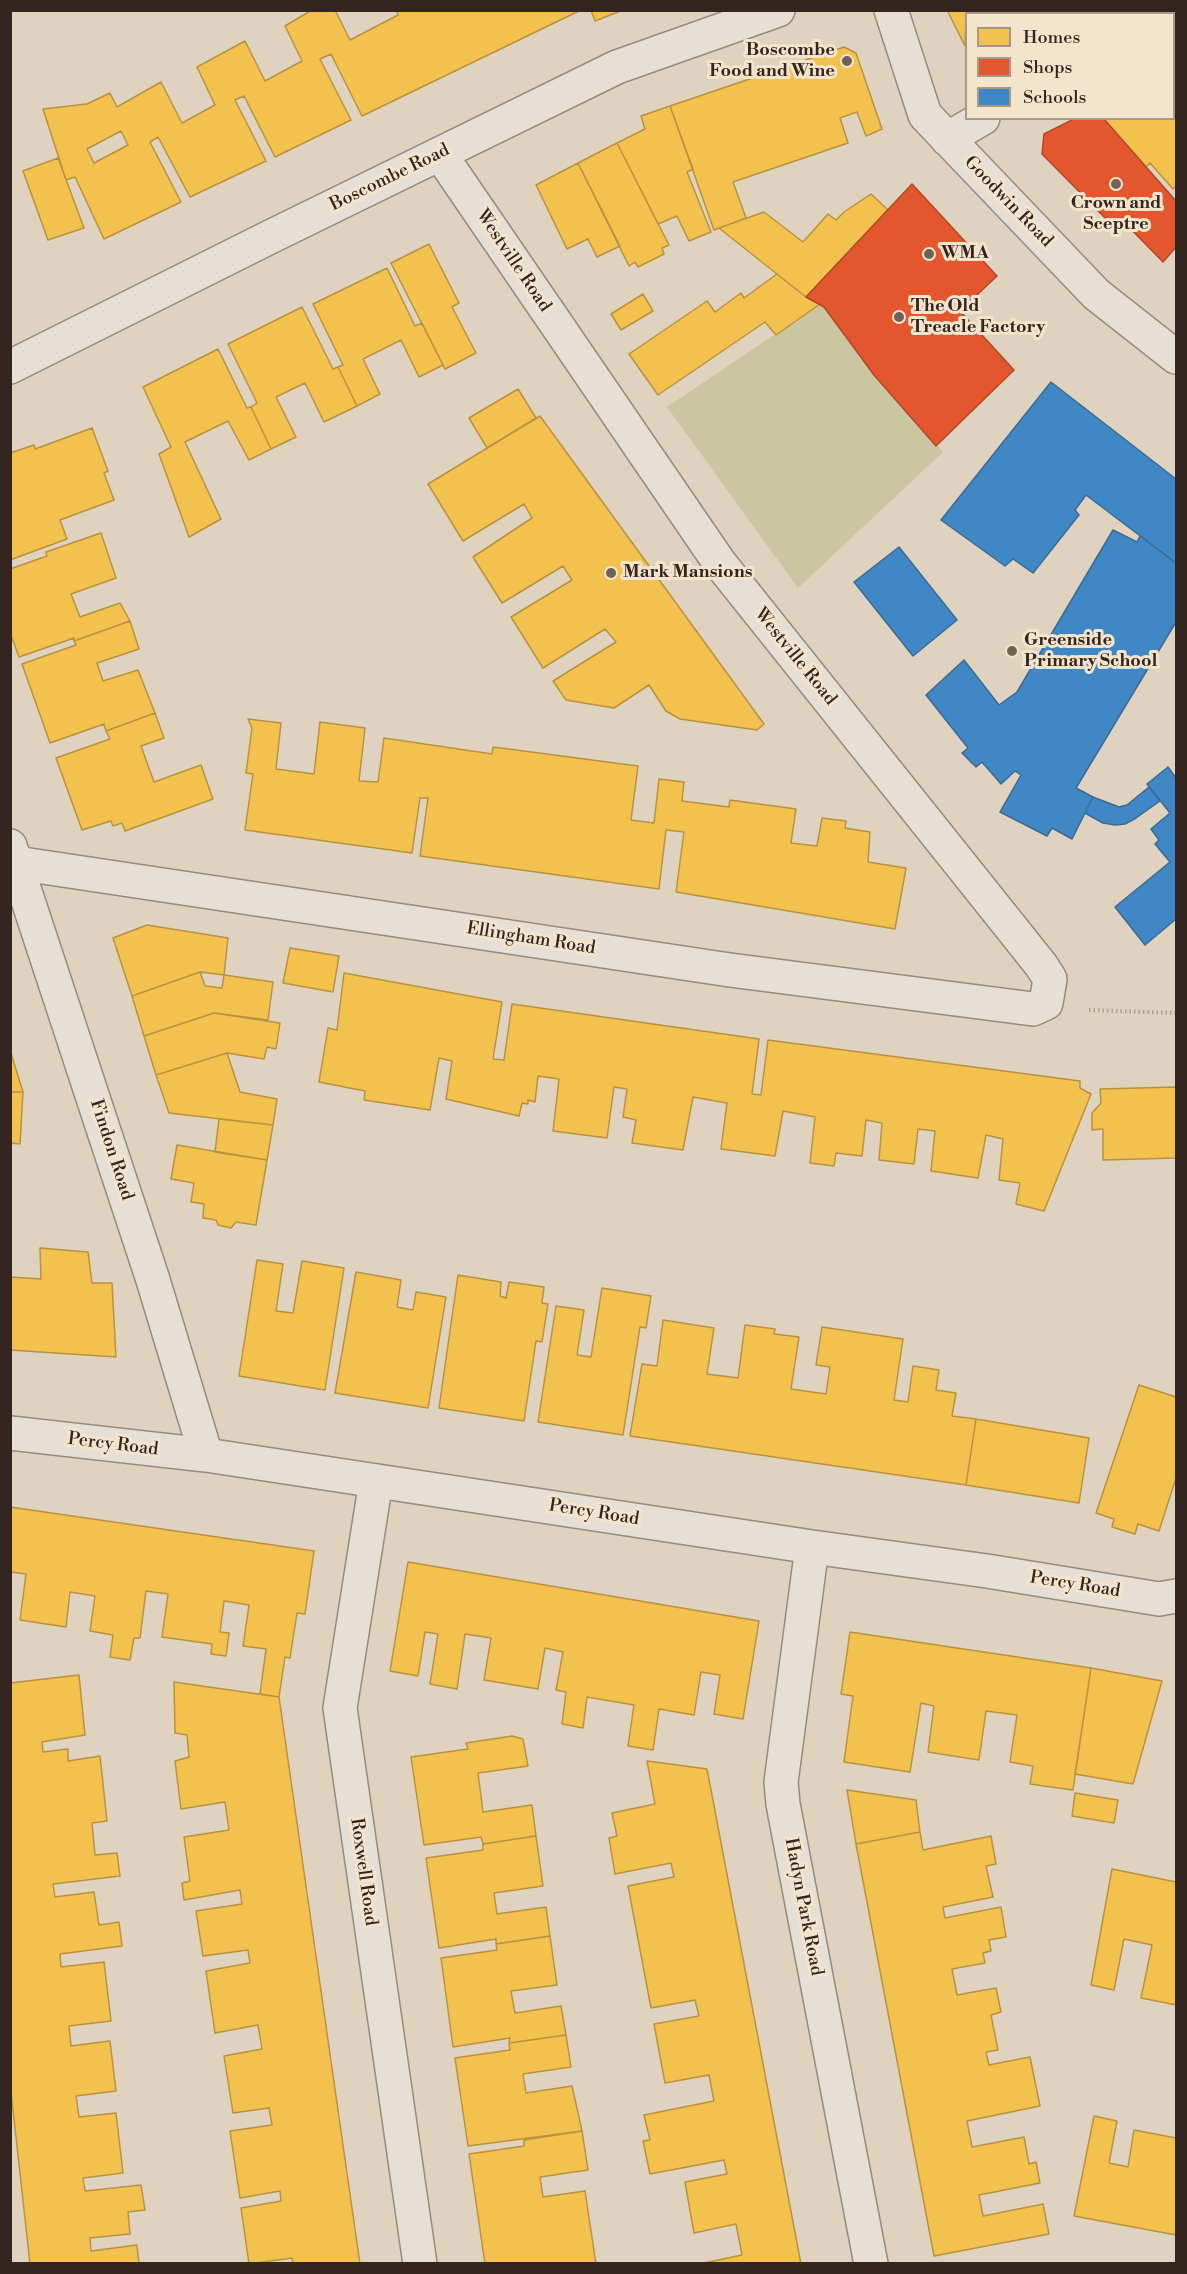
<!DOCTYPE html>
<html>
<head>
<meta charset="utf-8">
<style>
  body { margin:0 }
  #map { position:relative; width:1187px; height:2274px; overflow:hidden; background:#dfd2be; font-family:"Libre Bodoni",serif }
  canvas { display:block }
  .frame { position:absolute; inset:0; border:12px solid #352520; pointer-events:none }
  .legend { position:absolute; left:965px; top:12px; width:210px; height:108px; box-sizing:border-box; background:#f3e4cc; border:2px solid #a79887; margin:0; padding:8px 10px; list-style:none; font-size:18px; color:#352520 }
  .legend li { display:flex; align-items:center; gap:12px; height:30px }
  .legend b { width:30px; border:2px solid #a79887 }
</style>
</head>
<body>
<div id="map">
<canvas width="1187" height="2274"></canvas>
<div class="frame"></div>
<ul class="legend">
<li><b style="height:16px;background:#f2c14e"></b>Homes</li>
<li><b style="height:16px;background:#e4572e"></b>Shops</li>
<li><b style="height:16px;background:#3f88c5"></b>Schools</li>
</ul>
</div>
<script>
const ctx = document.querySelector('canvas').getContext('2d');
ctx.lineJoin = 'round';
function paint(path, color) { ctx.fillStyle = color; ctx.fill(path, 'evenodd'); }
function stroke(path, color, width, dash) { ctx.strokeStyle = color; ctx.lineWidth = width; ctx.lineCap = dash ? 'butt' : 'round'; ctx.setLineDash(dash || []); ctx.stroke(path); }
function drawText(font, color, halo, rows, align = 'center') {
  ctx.font = font + ' "Libre Bodoni",serif'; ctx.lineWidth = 6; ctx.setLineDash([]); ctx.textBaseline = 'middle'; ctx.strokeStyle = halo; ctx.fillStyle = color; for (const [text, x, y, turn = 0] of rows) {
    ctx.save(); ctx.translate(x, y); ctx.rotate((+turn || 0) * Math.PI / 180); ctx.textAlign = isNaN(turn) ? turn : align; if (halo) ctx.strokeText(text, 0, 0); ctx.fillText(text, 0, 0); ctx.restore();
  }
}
const green = new Path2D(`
  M820 304 824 307 874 375 943 452 798 588 667 407Z`);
const homes = new Path2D(`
  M312 10H335L350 40 398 15 396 10H581L362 116 331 54 320 59 351 120 275 157 244 96 235 100 266 161 190 197 158 137 150 142 181 202 104 239 75 177 66 180 43 109 87 104 110 93 117 107 161 82 182 123 215 105 197 67 245 41 265 81 302 61 285 26ZM121 131 128 145 94 163 87 149Z
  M591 10H623L595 21Z
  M947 10H1029L1023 14H966L965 46Z
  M844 47 856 53 882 129 866 136 857 112 840 118 848 143 733 182 746 218 714 230 670 106Z
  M1176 65V186L1173 189 1150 163 1146 167 1103 118H1174V67Z
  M670 106 693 169 687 172 711 232 689 241 677 216 658 224 617 143 645 129 641 116Z
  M617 143 669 245 662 248 664 254 638 267 635 262 629 266 578 163Z
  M58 158 84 228 48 240 23 171Z
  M578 163 620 246 597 257 588 239 567 249 536 185Z
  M871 194 888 210 806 297 719 228 764 212 803 242 828 214 836 220 844 212Z
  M429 244 459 303 452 307 476 353 445 369 391 263Z
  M387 268 415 326 422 323 443 365 419 377 401 340 363 359 380 394 357 406 338 367 343 365 313 304Z
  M777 274 806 297 820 304 776 335 765 322 658 395 629 354 707 301 715 312 741 293 744 298Z
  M643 294 653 311 621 330 611 314Z
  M302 307 333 369 338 367 357 406 324 422 305 383 276 397 296 437 271 449 251 407 257 403 228 344Z
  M218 349 247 408 251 407 271 449 249 460 228 421 185 442 221 519 189 537 159 454 171 447 143 387Z
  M518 389 536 418 487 448 469 418Z
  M540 416 764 724 757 730 680 719 666 711 649 685 614 708 566 700 553 681 616 642 605 629 543 668 511 617 572 580 563 566 502 603 473 557 532 518 524 504 463 541 428 484Z
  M92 428 108 471 104 473 114 500 60 520 67 539 10 560V453L34 445 35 449Z
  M101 533 116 578 71 594 80 617 120 603 130 621 74 641V638L19 657 10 632V569L47 556 46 552Z
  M130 621 139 649 97 663 103 681 138 670 155 713 106 731 104 724 50 743 22 664 76 645 74 641Z
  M155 713 164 738 141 746 154 782 201 765 213 799 125 831 122 823 113 826 111 821 82 830 56 758 110 739 106 731Z
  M248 719 281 723 276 769 314 774 320 722 365 728 359 781 378 782 384 738 492 754 493 747 638 766 631 820 654 823 659 779 684 782 682 801 729 807 730 800 796 809 791 843 817 846 822 818 846 821 845 828 870 832 868 862 906 868 895 929 676 892 684 832 666 830 659 889 420 856 428 798H420L412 853 245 830 253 774 246 773 252 728Z
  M147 925 228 938 224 975 200 972 132 996 113 938Z
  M290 948 339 956 333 992 283 983Z
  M200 972 205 986 222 988 224 975 273 982 268 1020 214 1013 144 1036 132 996Z
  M344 973 502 1002 493 1059 504 1060 512 1004 759 1039 752 1094 761 1095 768 1040 1080 1081V1088L1091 1094 1044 1211 1016 1204 1020 1183 999 1180 1003 1139 986 1135 978 1178 931 1171 935 1131 918 1129 914 1164 879 1160 882 1123 866 1120 862 1156 836 1153 834 1166 810 1163 815 1117 783 1111 775 1156 721 1149 727 1103 693 1097 683 1150 632 1143 636 1120 623 1117 627 1089 614 1087 607 1138 553 1131 559 1079 538 1076 535 1102 528 1100V1104L522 1103 519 1116 446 1099 452 1061 439 1058 430 1110 364 1100 365 1091 319 1082 328 1028 337 1030Z
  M214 1013 280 1023 276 1049 267 1047 264 1059 227 1053 156 1075 144 1036Z
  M10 1050 23 1092H10Z
  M227 1053 240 1092 277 1099 273 1125 169 1113 156 1075Z
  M1176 1087V1158L1103 1160V1129L1092 1130V1113L1101 1103 1100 1089Z
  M10 1092H23L20 1144 10 1143Z
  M219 1119 273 1125 267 1160 215 1152Z
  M177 1145 267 1160 256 1225 236 1222 231 1228 218 1225 216 1220 203 1218 204 1204 191 1202 194 1183 171 1179Z
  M40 1248 88 1252 92 1283H112L116 1357 10 1350V1277L41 1279Z
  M257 1260 283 1264 276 1311 293 1313 302 1261 344 1268 325 1390 239 1376Z
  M356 1272 401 1280 397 1307 413 1310 416 1292 446 1297 428 1408 335 1393Z
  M458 1275 501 1282 500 1296 506 1298 509 1282 544 1287 542 1303 548 1304 542 1342 536 1341 524 1421 439 1408Z
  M602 1288 651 1296 646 1328 640 1327 623 1435 538 1422 556 1306 584 1310 577 1355 591 1357Z
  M663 1320 714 1328 707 1374 738 1378 745 1325 775 1329 774 1334 799 1337 791 1389 826 1394 830 1367 816 1365 822 1327 903 1339 894 1400 908 1402 913 1366 939 1370 936 1390 956 1393 952 1416 976 1419 966 1485 630 1436 642 1364 657 1366Z
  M1139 1385 1176 1397V1478L1159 1531 1138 1524 1135 1534 1112 1527 1114 1519 1096 1513Z
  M976 1419 1089 1438 1079 1503 966 1485Z
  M10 1507 314 1551 305 1614 297 1613 290 1658 285 1657 279 1697 260 1694 266 1649 243 1646 249 1605 224 1601 220 1632 229 1633 226 1656 211 1654 212 1644 162 1637 168 1594 146 1591 140 1638H134L130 1660 110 1657 113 1635 90 1631 95 1596 70 1592 66 1627 20 1620 26 1574 10 1572Z
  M408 1562 759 1621 743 1719 714 1714 720 1675 701 1672 694 1715 659 1709 653 1750 628 1746 634 1705 587 1697 583 1728 562 1724 566 1692 556 1690 563 1652 545 1648 538 1689 484 1680 491 1638 465 1634 457 1689 430 1684 438 1634 425 1632 418 1676 390 1671Z
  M850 1632 1091 1668 1073 1790 1030 1784 1033 1766 1010 1762 1017 1715 986 1711 979 1760 928 1752 934 1706 921 1703 910 1772 844 1762 853 1696 841 1694Z
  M1091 1668 1162 1681 1133 1784 1075 1774Z
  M79 1675 85 1735 42 1742 43 1752 68 1749V1761L100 1756 107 1821 92 1823 95 1855 117 1853 120 1876 53 1884 55 1897 94 1892 99 1925 119 1922 122 1946 60 1954 61 1967 104 1962 111 2021 69 2026 71 2046 110 2041 116 2091 76 2096 79 2117 116 2113 123 2173 83 2178 85 2191 141 2185 145 2210 128 2212 130 2234 90 2238 91 2251 137 2245 139 2264H30L10 2083V1683Z
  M174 1682 279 1697 360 2264H293L292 2258 249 2264 241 2208 281 2201 280 2191 240 2198 230 2131 272 2125 269 2108 233 2113 224 2056 262 2049 258 2025 215 2033 206 1971 250 1963 248 1950 203 1956 196 1911 242 1904 240 1890 184 1900 182 1883 190 1881 184 1837 229 1830 225 1802 181 1809 175 1761 189 1757 187 1735 175 1733Z
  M512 1736 523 1739 528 1766 478 1773 483 1812 532 1805 536 1836 483 1844 481 1837 424 1845 411 1757 468 1749 466 1743Z
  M647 1761 707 1769 801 2264H699L742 2255 736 2224 694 2233 685 2182 727 2174 724 2160 650 2174 643 2141 650 2140 644 2115 714 2101 709 2075 665 2083 654 2024 699 2016 695 2000 651 2008 628 1886 674 1877 671 1863 615 1874 609 1838 617 1836 612 1813 655 1804Z
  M847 1790 916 1800 920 1832 856 1844Z
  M1075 1793 1118 1800 1114 1823 1072 1816Z
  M920 1832 923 1850 991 1836 996 1864 986 1866 993 1897 943 1907 945 1918 1001 1907 1006 1937 989 1940 991 1951 983 1953 985 1963 952 1969 957 1995 996 1988 1001 2012 991 2015 998 2050 986 2052 989 2065 1030 2057 1040 2106 967 2121 972 2147 1024 2137 1029 2164 1036 2162 1040 2183 979 2195 983 2216 1043 2204 1049 2234 934 2256 856 1844Z
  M536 1836 543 1886 494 1893 497 1914 546 1907 550 1936 496 1944V1939L439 1948 426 1858 483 1850V1844Z
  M1112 1869 1176 1882V2005L1141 1998 1152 1945 1124 1939 1114 1990 1091 1985Z
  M550 1936 557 1985 511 1991 515 2013 561 2006 566 2035 509 2043 510 2038 453 2047 441 1958 497 1950 496 1944Z
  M566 2035 571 2067 523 2074 526 2093 572 2086 582 2131 468 2146 455 2058 510 2050 509 2043Z
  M1094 2116 1117 2121 1109 2163 1128 2167 1134 2130 1176 2138V2235L1074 2216Z
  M582 2131 588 2170 540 2177 543 2197 585 2191 596 2264H485L469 2154 524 2146V2140Z`);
const shops = new Path2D(`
  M1076 118H1103L1176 201V247L1163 262 1123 221 1115 228 1042 154 1044 134Z
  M912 184 997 276 960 311 1014 370 936 446 874 375 824 307 806 297Z`);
const schools = new Path2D(`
  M1051 382 1176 479V563L1086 495 1075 510 1079 515 1033 573 1013 559 1005 566 941 520Z
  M1113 530 1137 542 1140 536 1176 563V622L1076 788 1093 797 1072 839 1052 828 1047 836 1000 812 1021 775 1015 771 1001 784 982 762 976 767 962 753 968 748 926 695 964 660 999 705 1017 692Z
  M899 547 957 620 913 656 854 582Z
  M1168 767 1176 778V919L1145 945 1115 907 1170 862 1155 844 1159 840 1151 829 1170 813 1147 784Z
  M1149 787 1160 801 1136 818 1125 824 1115 825 1103 823 1085 813 1093 797 1119 807 1127 805Z`);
const path = new Path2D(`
  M1089 1010 1176 1013`);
const minor = new Path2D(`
  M891 10 925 115 1096 294 1176 357
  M1169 14 1175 10
  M947 139 983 118
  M10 367 270 237 617 67 778 10
  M10 846 153 1280 206 1455
  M16 863 730 970 1033 1009 1046 1003 1050 979 1041 965 719 562 440 154
  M10 1433 206 1455 812 1547 987 1571 1159 1599 1176 1596
  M376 1481 340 1708 420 2264
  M812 1547 781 1782 783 1804 871 2264`);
const markers = [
  [847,61,6,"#706257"],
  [1116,184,6,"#706257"],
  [929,254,6,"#706257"],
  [899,317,6,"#706257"],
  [611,573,6,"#706257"],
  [1012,651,6,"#706257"]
];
const poiNames = [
  ["Boscombe",835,51,"right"],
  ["Food and Wine",835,72,"right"],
  ["Crown and",1116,204,"center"],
  ["Sceptre",1116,225,"center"],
  ["WMA",941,254],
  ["The Old",911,307],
  ["Treacle Factory",911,328],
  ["Mark Mansions",623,573],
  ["Greenside",1024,641],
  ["Primary School",1024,662]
];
const streetNames = [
  ["Boscombe Road",390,178,-26],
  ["Goodwin Road",1008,202,46],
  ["Westville Road",513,261,56],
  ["Westville Road",795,657,51],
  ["Ellingham Road",531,939,9],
  ["Findon Road",111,1150,72],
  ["Percy Road",113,1445,7],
  ["Percy Road",594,1513,9],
  ["Percy Road",1075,1585,9],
  ["Roxwell Road",363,1872,82],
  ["Hadyn Park Road",803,1907,79]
];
paint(green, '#cbc6a1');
paint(homes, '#f2c14e');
stroke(homes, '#b99240', 1.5);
paint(shops, '#e4572e');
stroke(shops, '#b0482a', 1.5);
paint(schools, '#3f88c5');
stroke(schools, '#3c6a94', 1.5);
stroke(minor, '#958c80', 36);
stroke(path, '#a7a098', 4, [1.5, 3]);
stroke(minor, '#e5dfd5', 33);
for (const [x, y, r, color] of markers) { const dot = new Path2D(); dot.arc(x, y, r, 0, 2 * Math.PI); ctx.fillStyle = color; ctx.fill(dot); stroke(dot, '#f3e4cc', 2); }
drawText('bold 18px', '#352520', '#f3e4cc', poiNames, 'left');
drawText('18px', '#352520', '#f3e4cc', streetNames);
</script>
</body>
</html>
